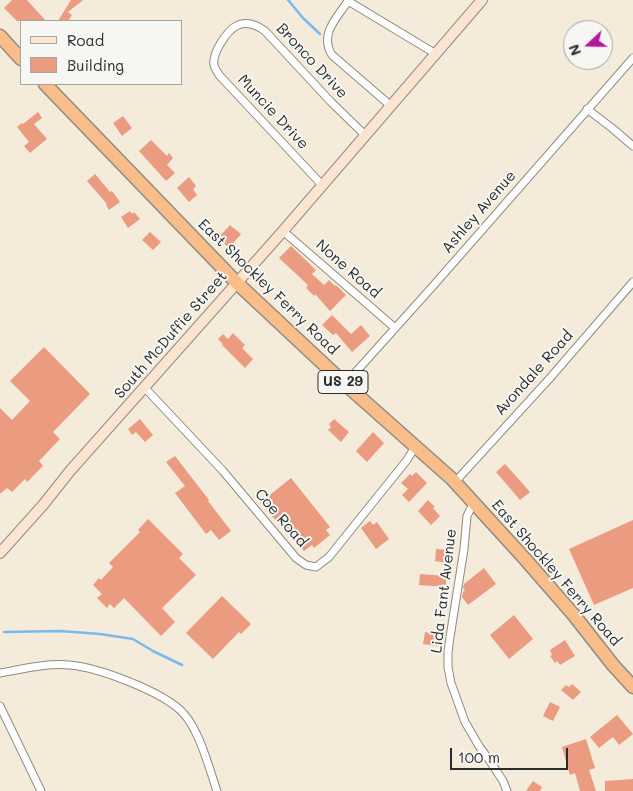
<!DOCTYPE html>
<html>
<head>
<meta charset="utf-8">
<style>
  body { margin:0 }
  #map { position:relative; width:633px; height:791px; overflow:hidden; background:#f4ebda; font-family:Mali,sans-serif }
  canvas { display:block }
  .legend { position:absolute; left:20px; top:20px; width:162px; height:65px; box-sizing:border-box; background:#f6f6f2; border:1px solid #a5a5a2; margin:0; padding:6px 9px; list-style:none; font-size:15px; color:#2b2b2b }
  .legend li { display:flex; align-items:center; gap:10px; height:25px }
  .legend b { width:25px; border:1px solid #a5a5a2 }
  .north { position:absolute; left:563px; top:20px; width:50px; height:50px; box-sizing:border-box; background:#f6f6f2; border:1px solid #a5a5a2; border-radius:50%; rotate:249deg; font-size:14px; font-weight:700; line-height:20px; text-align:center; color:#2b2b2b }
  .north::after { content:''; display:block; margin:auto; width:18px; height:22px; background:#b5179e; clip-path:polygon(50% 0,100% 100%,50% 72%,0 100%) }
  .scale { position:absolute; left:450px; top:748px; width:118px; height:22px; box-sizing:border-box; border:2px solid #2b2b2b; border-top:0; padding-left:6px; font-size:15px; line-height:18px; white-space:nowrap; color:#2b2b2b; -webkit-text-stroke:4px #f6f6f2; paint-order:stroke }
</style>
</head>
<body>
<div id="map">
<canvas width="633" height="791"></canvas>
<ul class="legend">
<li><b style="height:6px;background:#fce5d0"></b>Road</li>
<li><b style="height:14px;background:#ea9b80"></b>Building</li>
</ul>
<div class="north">N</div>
<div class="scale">100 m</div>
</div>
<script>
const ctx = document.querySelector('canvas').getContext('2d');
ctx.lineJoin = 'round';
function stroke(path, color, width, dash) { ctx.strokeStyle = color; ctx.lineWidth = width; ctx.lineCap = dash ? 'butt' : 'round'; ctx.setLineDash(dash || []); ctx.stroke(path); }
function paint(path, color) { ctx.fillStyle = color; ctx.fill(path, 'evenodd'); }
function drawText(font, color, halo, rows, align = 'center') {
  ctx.font = font + ' Mali,sans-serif'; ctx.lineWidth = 4; ctx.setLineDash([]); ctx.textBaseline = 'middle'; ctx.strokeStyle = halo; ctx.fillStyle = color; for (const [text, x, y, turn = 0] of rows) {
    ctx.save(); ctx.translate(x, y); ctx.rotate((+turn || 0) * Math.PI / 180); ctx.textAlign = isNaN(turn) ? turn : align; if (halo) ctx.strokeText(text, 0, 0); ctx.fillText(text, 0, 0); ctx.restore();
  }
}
const stream = new Path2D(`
  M288 0 303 18 320 34
  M4 632 60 631 100 634 133 639 153 651 182 665`);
const building = new Path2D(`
  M12 0H27L46 21H17L4 8Z
  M71 0H83L68 12 72 15 68 21H58Z
  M38 112 42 118 34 124 47 139 30 153 24 146 29 142 17 127 22 123 23 124Z
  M123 116 132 128 122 136 113 123Z
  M151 140 167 156 169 153 173 158 167 165 175 173 166 181 139 151Z
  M95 174 110 192 112 191 120 202 109 210 106 205 107 204 87 181Z
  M189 177 196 186 193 189 197 195 189 202 177 188Z
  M130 211 132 214 134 212 140 219 128 228 121 217Z
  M230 225 241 234 229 248 218 238Z
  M150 232 161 242 153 250 142 240Z
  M291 246 316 270 312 274 324 285 329 280 335 286 336 285 346 295 330 311 315 294 314 296 306 288 308 285 279 258Z
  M332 315 351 334 361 325 370 336 352 352 336 333 333 335 322 325Z
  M233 333 245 345 242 348 253 359 245 368 222 345 223 344 218 339 223 334 228 339Z
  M44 347 90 394 53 432 60 439 39 461 43 466 27 482 25 479 12 492 7 488 0 494V408L12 420 30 401 10 381Z
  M140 419 153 435 145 442 136 432 132 435 128 429Z
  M334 419 349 432 341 442 328 430 331 427 329 424Z
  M373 432 384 443 367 462 356 451Z
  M175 456 209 500 208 501 231 531 219 540 211 530 206 534 175 493 185 486 166 462Z
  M505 464 530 492 520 500 496 472Z
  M416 472 427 483 409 502 402 495 408 489 401 483 410 474 412 476Z
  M291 478 330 527 326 530 330 535 314 548 312 545 304 551 260 503Z
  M428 500 435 507 433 508 440 516 431 525 418 511Z
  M148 519 183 554 179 558 196 575 162 608 175 622 161 636 124 598 114 608 110 604 107 608 97 598 102 594 93 585 99 578 101 580 113 567 109 563 140 532 138 530Z
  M633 520V588L594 605 569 549Z
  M370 521 373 525 377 522 389 539 376 549 361 528Z
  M436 549 449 550 447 563 435 561Z
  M484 568 496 584 468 605 462 597 463 592 465 590 463 588 464 584Z
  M420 574 446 576V587L419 585Z
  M222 596 251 624 241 634 239 632 213 659 186 633Z
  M514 615 533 639 509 659 490 635Z
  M425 632 436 634 435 640H438L437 646 423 644Z
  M565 640 575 656 560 665 557 661 555 663 550 656 552 655 550 650Z
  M572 684 581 692 573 700 561 690 566 685 569 687Z
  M550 702 560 707 553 721 543 716Z
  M617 715 633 734 619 745 613 737 599 748 590 737Z
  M586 739 595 768 589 770 596 791H580L575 773 570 775 562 747Z
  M633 779V791H605V781Z
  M533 781 542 787 540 791H526Z`);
const street = new Path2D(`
  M391 106 332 55C319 34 337 18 348 1L436 54
  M587 109 612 128 633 146
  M322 185 220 76C218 73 215 69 214 65 212 53 227 30 238 25 248 21 257 25 265 31L331 102 365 135
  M283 231 395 328
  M345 384 433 286 633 58
  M144 387 223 471 296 558 306 565 316 567 329 557 407 460 415 447
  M455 482 550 378 633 282
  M474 502 467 516 464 549 450 637 448 652V667L451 683 465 722 479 746 490 761 503 781 507 791
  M0 673C22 669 46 663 69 665 97 667 165 692 184 714 200 732 209 768 217 791
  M0 706 41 791`);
const secondary = new Path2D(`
  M0 553 43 505 70 471 283 231 482 0`);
const highway = new Path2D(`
  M0 36 21 59
  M45 84 237 283 345 384 452 479 525 559 573 614 613 665 633 687`);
const shields = [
  [343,382,50]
];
const shieldNames = [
  ["US 29",343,382]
];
const streetNames = [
  ["Bronco Drive",312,61,47],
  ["Muncie Drive",273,112,47],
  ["Ashley Avenue",479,212,-49],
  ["None Road",348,269,41],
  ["East Shockley Ferry Road",268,287,44],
  ["South McDuffie Street",171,335,-49],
  ["Avondale Road",534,373,-48],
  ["Coe Road",281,518,49],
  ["East Shockley Ferry Road",556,573,49],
  ["Lida Fant Avenue",444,591,-83]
];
stroke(stream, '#79baee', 2.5);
paint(building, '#ea9b80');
stroke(street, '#908b82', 9);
stroke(secondary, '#908b82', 12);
stroke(highway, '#908b82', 15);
stroke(street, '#fff', 7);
stroke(secondary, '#fce5d0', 10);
stroke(highway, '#f8bd89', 12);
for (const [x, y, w] of shields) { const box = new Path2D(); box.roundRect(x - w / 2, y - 11.5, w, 23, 4); ctx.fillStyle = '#f6f6f2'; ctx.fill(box); stroke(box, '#2b2b2b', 1); }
drawText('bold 14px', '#2b2b2b', null, shieldNames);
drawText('15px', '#2b2b2b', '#f6f6f2', streetNames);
</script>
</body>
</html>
